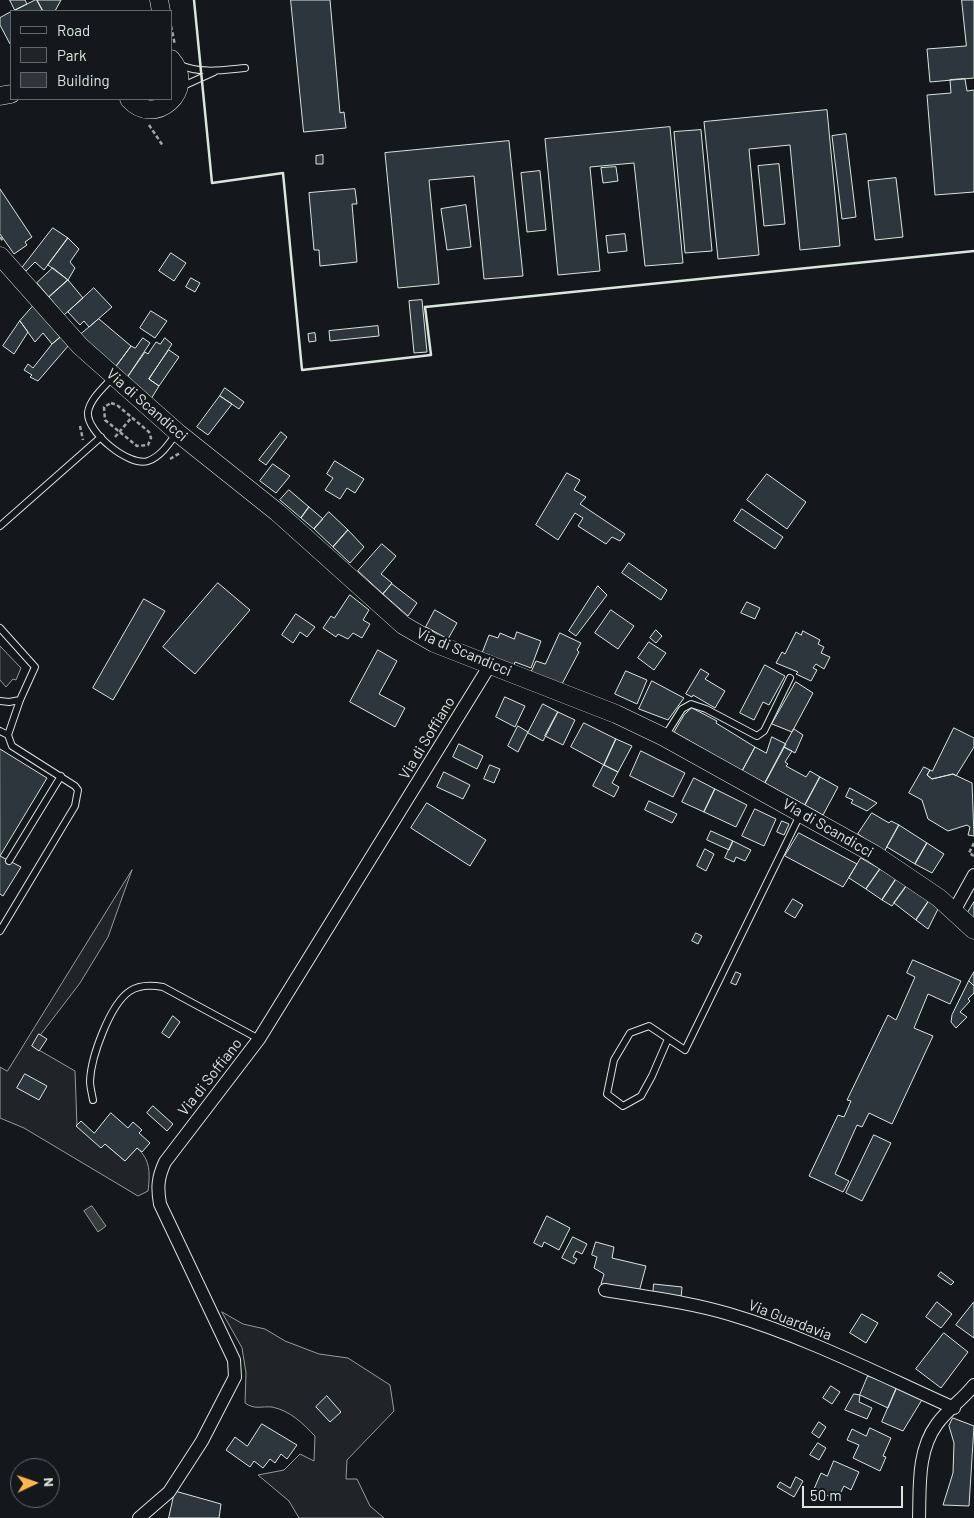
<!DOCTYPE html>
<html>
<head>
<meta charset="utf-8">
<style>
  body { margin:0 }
  #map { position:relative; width:974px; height:1518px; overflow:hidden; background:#14181c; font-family:Barlow,sans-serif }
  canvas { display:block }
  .legend { position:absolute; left:10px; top:10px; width:162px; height:90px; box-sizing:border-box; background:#14181c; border:1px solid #626a69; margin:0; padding:6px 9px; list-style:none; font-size:15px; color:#d8e6dc }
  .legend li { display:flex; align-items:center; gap:10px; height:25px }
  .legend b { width:25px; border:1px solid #626a69 }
  .north { position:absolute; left:10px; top:1458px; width:50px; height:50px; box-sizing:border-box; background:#14181c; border:1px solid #626a69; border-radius:50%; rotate:87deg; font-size:14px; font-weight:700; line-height:20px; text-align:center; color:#d8e6dc }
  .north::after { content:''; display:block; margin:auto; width:18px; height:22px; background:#ffb74d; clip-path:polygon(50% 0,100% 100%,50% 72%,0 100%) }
  .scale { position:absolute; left:802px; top:1486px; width:101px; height:22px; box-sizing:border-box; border:2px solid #d8e6dc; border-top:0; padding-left:6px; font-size:15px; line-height:18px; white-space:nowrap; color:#d8e6dc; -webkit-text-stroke:4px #14181c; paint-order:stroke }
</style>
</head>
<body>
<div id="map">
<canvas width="974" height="1518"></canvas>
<ul class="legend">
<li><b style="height:6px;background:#14181c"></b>Road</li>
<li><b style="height:14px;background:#202428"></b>Park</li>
<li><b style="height:14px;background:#2c363c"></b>Building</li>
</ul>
<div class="north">N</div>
<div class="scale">50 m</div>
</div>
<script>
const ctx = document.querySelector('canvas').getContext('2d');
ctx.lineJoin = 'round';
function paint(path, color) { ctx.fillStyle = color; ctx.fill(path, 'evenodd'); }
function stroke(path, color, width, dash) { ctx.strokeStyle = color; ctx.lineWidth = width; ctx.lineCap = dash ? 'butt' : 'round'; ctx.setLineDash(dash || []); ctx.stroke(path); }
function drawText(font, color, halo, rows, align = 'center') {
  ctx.font = font + ' Barlow,sans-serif'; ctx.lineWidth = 4; ctx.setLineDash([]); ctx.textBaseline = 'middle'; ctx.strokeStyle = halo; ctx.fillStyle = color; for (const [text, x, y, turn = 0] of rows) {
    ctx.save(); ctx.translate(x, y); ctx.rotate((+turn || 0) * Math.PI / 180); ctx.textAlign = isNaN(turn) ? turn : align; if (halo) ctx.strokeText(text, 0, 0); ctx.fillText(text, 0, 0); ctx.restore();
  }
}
const green = new Path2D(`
  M0 646 21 668 16 680 13 679 6 687 0 680Z
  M132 870 108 937 80 983 32 1046 75 1071 77 1126 105 1144 125 1161 137 1148C151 1160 150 1174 148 1191L138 1196 24 1128 0 1118V1067L7 1071Z
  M222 1312 243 1324 265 1329 285 1341 319 1354 348 1358 390 1385 394 1411 347 1460 346 1479H357L370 1506 384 1518H299L289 1501 258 1475 284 1470 300 1454 314 1461 315 1436C302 1423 291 1411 272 1407 261 1406 255 1410 245 1403L246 1373 242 1348Z`);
const water = new Path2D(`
  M92 1206 106 1226 98 1232 84 1211Z`);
const building = new Path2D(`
  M10 0H25L27 4 15 10Z
  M37 0 43 11H13L35 0Z
  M37 0H61L55 11H43Z
  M291 0H330L340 113 344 112 346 128 304 132Z
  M962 0H974V78L930 82 927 49 966 46Z
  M11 12V43L10 44 0 25V18Z
  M965 79 967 91 974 90V192L935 195 927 95 951 93 950 80Z
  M827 110 840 246 800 250 790 145 749 149 759 255 718 259 704 122Z
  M670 127 683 263 645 266 634 163 590 167 600 271 558 275 545 139Z
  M701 130 712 251 685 253 674 132Z
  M846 134 856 217 842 219 832 136Z
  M509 141 523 276 484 279 474 176 429 180 439 284 398 288 385 153Z
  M323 155V164H316V156Z
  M779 164 785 224 764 226 758 166Z
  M616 167 618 181 603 183 601 168Z
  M540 171 546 230 527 232 521 173Z
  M896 178 903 237 875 240 868 181Z
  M0 189 32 237 25 242 27 245 14 254 0 234Z
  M355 189 357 204H352L357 262 320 266 319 250H314L309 193Z
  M466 205 471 247 447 250 441 209Z
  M53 228 68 238 44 270 35 262 26 271 22 268Z
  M625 234 627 251 608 253 606 236Z
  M68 238 79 249 70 262 75 268 68 280 48 265Z
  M171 253 186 263 174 281 159 271Z
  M53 268 68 280 49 297 37 283Z
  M191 278 200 283 195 292 186 287Z
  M68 280 83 298 64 315 49 297Z
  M94 288 112 307 89 327 84 321 80 325 68 312Z
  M422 300 427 352 414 353 409 301Z
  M34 305 63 335 52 344 43 333 35 342 20 321Z
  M151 311 167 321 155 338 140 328Z
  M99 319 131 346 114 369 80 335Z
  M20 321 28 332 14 354 3 346Z
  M378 326 379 336 330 341 329 331Z
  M315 333 316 341 309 342 308 334Z
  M63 335 69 345 38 381 30 377 32 375 24 370 28 364 33 368 52 344Z
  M143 338 150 343 126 379 114 369 131 346 135 348Z
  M165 338 172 344 149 379 159 386 151 399 126 379 145 352 148 354 156 342 160 344Z
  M169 350 179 357 159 386 149 379Z
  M225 388 244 402 239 409 220 396Z
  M220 396 232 404 208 435 197 427Z
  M281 432 287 437 266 465 259 460Z
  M335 461 364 479 355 493 347 488 340 499 325 490 333 478 327 474Z
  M273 464 290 476 276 493 260 481Z
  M567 473 580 480 574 490 586 497 580 504 625 534 620 541 612 537 606 544 578 526 583 518 575 513 558 540 536 525Z
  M767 474 806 502 787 529 747 500Z
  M289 490 309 507 301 518 280 500Z
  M309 507 323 519 314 529 301 518Z
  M742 509 783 537 775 549 734 521Z
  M329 512 348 530 333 547 314 529Z
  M348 530 364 547 350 563 333 547Z
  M382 544 396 556 381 574 392 583 383 594 358 571Z
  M629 563 667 590 661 600 622 573Z
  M218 583 250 610 195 674 163 647Z
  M392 584 417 603 408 616 383 594Z
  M598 586 607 595 576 636 569 631Z
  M350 595 369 610 363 620 370 624 362 638 353 633 348 639 338 634 336 637 323 628 331 616 334 618Z
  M144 599 165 611 113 700 93 688Z
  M747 602 760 608 755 619 741 613Z
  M435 610 457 623 448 639 426 627Z
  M611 610 634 626 618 649 595 633Z
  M296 614 315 627 307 637 300 632 293 643 282 635Z
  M656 630 662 636 656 643 650 638Z
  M803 631 820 640 818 644 824 647 821 653 830 657 824 669 816 664 813 668 817 670 811 681 796 674 798 672 776 663 782 652 785 654 796 632 801 635Z
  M517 632 541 641 531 668 515 662 514 665 482 653 489 635 498 638 500 633 514 639Z
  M560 633 581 643 577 650 579 652 562 684 531 672 536 661 545 664Z
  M649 642 666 653 654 670 638 658Z
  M378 650 397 661 379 694 405 708 395 727 350 702Z
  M765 665 785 676 769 705 763 702 754 720 740 713Z
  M701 669 709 674 705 679 725 691 715 708 693 695 692 697 686 694Z
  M626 671 647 680 637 704 615 694Z
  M652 681 684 698 668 720 639 709Z
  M796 682 813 693 792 732 772 724Z
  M505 697 525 706 515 727 496 717Z
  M543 704 558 712 543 741 528 733Z
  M692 708 717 721 716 723 755 747 742 771 674 732 684 715Z
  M558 712 575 720 563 745 545 736Z
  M584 723 616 739 604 765 571 747Z
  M518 726 528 732 518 752 508 746Z
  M954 728 974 738V747L956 776 953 774 932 779 927 775 930 770 932 771Z
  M794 729 803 735 795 753 784 747Z
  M772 737 786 744 765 783 742 771 755 747 766 753Z
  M616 739 632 746 618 772 604 765Z
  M459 744 483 756 477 769 453 757Z
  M784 747 792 751 785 762 788 764 786 766 806 777 810 771 820 777 805 805 765 783Z
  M0 749 47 778 0 856Z
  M641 751 685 773 673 797 630 776Z
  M490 765 500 769 494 783 484 779Z
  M604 765 618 772 612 783 619 787 614 797 593 786Z
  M924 767 930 770 927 775 932 779 953 774 972 783 974 836 968 835 970 827 967 825 948 831 928 819 922 800 909 793Z
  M444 772 470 785 463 799 437 787Z
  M820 777 838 787 823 815 805 805Z
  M694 778 715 789 704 812 682 802Z
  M850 788 877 803 867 811 851 803 853 800 846 797Z
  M715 789 747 805 736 827 704 812Z
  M649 801 677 814 672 823 645 810Z
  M427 803 486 840 470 866 411 828Z
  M755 809 776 819 764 846 742 836Z
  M872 813 889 823 891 821 899 825 884 852 858 834Z
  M782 821 789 824 784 835 777 832Z
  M899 825 927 843 915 864 887 847Z
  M711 831 733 841 729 850 707 840Z
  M799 833 857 864 843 887 785 856Z
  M733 841 751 850 745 861 736 857 734 862 725 858Z
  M927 843 944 854 932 873 915 864Z
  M705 849 714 854 706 871 697 866Z
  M0 856 21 867 3 896 0 894Z
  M861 858 880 869 866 889 849 878Z
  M880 869 896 879 882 900 866 889Z
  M896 879 907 885 892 906 882 900Z
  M907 885 930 899 916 920 894 903Z
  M793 899 803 905 795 918 785 912Z
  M930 899 939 907 928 929 916 920Z
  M974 902V920L967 914Z
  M696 933 702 936 698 944 692 941Z
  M913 960 961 981 950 1004 928 994 914 1028 933 1036 892 1124 869 1113 862 1127 857 1125 835 1174 849 1181 843 1192 809 1176 838 1115 844 1117 851 1101 847 1100 888 1015 896 1020 915 977 907 973Z
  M736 972 741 974 736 985 731 983Z
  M974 972V986L969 981Z
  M969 981 974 986V993L968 999 970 1001 960 1012 967 1017 956 1028 951 1022 952 1015Z
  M173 1016 180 1022 169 1038 162 1033Z
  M39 1034 47 1039 39 1051 32 1046Z
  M25 1074 47 1086 39 1100 17 1088Z
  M153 1106 173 1124 167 1131 147 1113Z
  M111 1113 128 1128 133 1122 142 1130 139 1133 150 1143 142 1152 137 1148 125 1161 105 1144 101 1148 76 1126 81 1121 94 1133Z
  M874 1135 891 1143 862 1201 846 1193Z
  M547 1216 570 1228 559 1250 544 1242 542 1247 534 1243Z
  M573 1237 587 1244 582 1254 576 1251 573 1257 577 1259 574 1264 562 1258Z
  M596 1242 614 1247 612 1258 646 1266 639 1292 601 1284 604 1274 594 1268 597 1257 592 1255Z
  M941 1272 954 1282 951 1285 938 1276Z
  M654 1284 682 1287 681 1298 653 1295Z
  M937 1302 952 1314 941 1328 926 1317Z
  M974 1302V1338L956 1325Z
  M862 1314 878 1323 866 1343 850 1333Z
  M944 1333 968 1352 941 1388 916 1369Z
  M868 1376 897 1387 888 1408 860 1395Z
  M831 1386 840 1392 832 1404 823 1398Z
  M897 1387 923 1398 903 1431 882 1422Z
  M854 1394 860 1395 859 1402 872 1408 867 1419 845 1410Z
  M327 1396 341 1412 330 1422 316 1407Z
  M953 1418 974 1426 969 1506 943 1505 953 1473 954 1443 949 1426Z
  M819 1422 826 1427 819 1438 812 1433Z
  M262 1424 297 1445 287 1459 281 1454 275 1463 270 1459 263 1468 254 1461 250 1467 226 1450 235 1437 247 1446Z
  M870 1428 891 1438 883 1456 886 1457 880 1471 853 1458 859 1445 847 1440 852 1429 866 1436Z
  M818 1443 826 1448 819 1460 810 1455Z
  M834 1461 859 1472 851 1490 844 1486 837 1500 814 1489 821 1473 827 1476Z
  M796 1477 803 1481 794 1497 777 1487 780 1482 790 1488Z
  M175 1491 221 1504 219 1518H169Z`);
const path = new Path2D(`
  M171 26 175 45
  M149 125 163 146
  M0 237 4 242
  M111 403 117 405 149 432 151 438 148 445 137 446 105 420 104 407Z
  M80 426 83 440
  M115 437 132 417
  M170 459 180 453
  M974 843 969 853 974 856`);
const lane = new Path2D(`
  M180 65C200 74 224 70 245 68
  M183 86 214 72
  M113 377C104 387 90 399 88 412 86 432 129 467 148 461 160 457 169 444 176 434
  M0 526 101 437
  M0 628 35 667 20 700 8 735 0 731
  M0 701 9 702 20 700
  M665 736 682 709 691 704 706 709 757 736 764 731 790 678
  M9 861 61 776
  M0 931 75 806 78 790 75 786 12 746 8 735
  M668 1039 652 1076 641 1096 623 1106 607 1094 614 1060 630 1033 649 1026 685 1050 801 813
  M93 1100C92 1094 90 1087 90 1081 91 1057 110 1004 130 991 140 984 152 985 163 987L259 1039`);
const street = new Path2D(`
  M954 911 974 875
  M605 1290C646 1297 689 1302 729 1314 807 1337 880 1375 954 1408
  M139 1518 169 1492 202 1441 235 1377 234 1360 160 1204C157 1187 158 1177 165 1162L259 1039 490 665
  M919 1518C920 1487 917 1451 937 1424 947 1410 963 1399 974 1385`);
const secondary = new Path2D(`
  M159 0 161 11
  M0 96 11 94
  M129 99C154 128 198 91 171 59
  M0 256 80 346 178 433 277 512 403 625 434 643 616 714 664 737 874 854 939 898 974 930`);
const wall = new Path2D(`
  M194 0 212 183 283 173 302 370 431 355 425 307 974 251`);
const streetNames = [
  ["Via di Scandicci",147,405,41],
  ["Via di Scandicci",464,652,23],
  ["Via di Soffiano",427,738,-59],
  ["Via di Scandicci",828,828,30],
  ["Via di Soffiano",210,1077,-52],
  ["Via Guardavia",790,1320,21]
];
paint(green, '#202428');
stroke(green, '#939e99', 1);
paint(water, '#363b3e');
stroke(water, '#939e99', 1);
paint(building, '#2c363c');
stroke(building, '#d8e6dc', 1);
stroke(lane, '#d8e6dc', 8);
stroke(street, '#d8e6dc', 14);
stroke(secondary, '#d8e6dc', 19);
stroke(path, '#9da8a2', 2.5, [4, 2.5]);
stroke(lane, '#14181c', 6);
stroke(street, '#14181c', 12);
stroke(secondary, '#14181c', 18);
stroke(wall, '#d8e6dc', 2.5);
drawText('15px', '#d8e6dc', '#14181c', streetNames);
</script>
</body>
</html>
